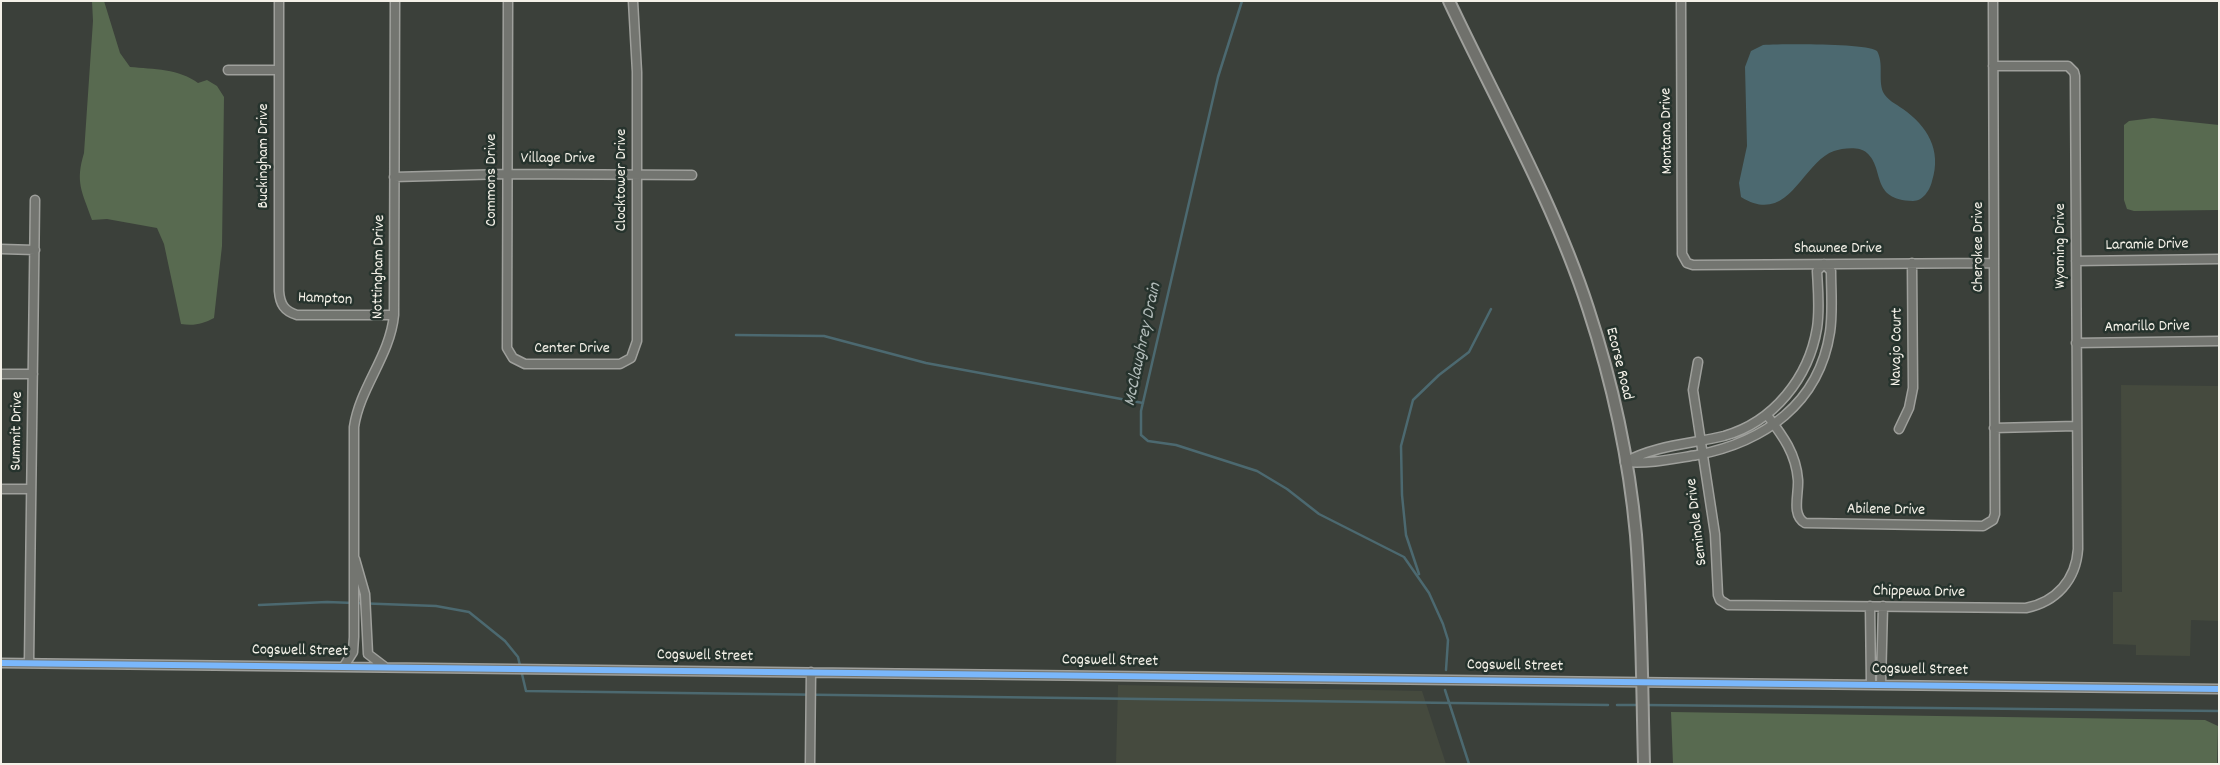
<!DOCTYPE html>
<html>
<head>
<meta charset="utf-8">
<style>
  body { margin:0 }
  #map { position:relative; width:2220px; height:765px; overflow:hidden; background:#3b403a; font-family:Dekko,sans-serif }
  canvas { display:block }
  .frame { position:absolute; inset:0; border:2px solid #f4f1e8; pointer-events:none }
</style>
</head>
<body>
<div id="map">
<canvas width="2220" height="765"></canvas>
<div class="frame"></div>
</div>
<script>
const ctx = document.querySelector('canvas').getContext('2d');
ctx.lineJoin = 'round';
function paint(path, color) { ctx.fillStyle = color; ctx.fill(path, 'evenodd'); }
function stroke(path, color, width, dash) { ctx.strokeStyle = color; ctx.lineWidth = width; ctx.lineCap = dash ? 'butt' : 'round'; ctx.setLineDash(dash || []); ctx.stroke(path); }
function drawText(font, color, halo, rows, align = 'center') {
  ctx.font = font + ' Dekko,sans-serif'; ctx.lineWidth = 5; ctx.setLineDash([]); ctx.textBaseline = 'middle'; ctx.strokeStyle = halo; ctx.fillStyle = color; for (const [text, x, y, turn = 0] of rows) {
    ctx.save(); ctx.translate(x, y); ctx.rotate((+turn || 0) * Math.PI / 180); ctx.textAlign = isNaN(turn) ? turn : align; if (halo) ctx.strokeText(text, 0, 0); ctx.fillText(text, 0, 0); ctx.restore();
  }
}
const built = new Path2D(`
  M2121 385 2219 386V621L2191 620 2190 656 2136 655V645L2113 644V592H2122Z
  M1118 685 1422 691 1446 764H1116Z`);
const green = new Path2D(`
  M92 1H104L120 53 130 67C153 69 180 69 198 83L207 80 217 86 224 97 222 246 214 318C203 324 194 326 181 324L164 244 157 228 107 219 92 220C82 191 75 183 84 153L93 21Z
  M2153 118 2219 125V210L2134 211 2127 209 2124 200V125L2129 121Z
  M1671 712 2205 720 2218 726 2217 764H1673Z`);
const water = new Path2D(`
  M1763 45C1782 44 1865 43 1877 51 1884 63 1878 79 1883 92 1887 100 1896 104 1903 109 1927 126 1942 150 1932 181 1930 190 1923 201 1913 201 1870 200 1885 169 1867 153 1860 146 1843 148 1834 151 1802 162 1789 227 1741 197L1739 183 1747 146 1745 67 1751 51Z`);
const stream = new Path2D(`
  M1242 1 1218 77 1141 411V435L1148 441 1176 445 1257 471 1287 489 1319 514 1404 557 1429 593 1443 624 1448 640 1446 670
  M736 335 824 336 926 363 1143 403
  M1419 574 1406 535 1402 495 1401 446 1413 400 1439 375 1469 352 1491 309
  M259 605 327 602 436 606 469 612 505 641 518 657 526 691 1608 705
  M1445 690 1469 764
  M1617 705H1640
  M1645 705 2219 711`);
const minor = new Path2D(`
  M279 1V291C280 304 284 311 297 315H394
  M508 1 507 348 513 358 525 364H620L631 358 637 341V72L633 1
  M1681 1 1682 254 1687 263 1693 265 1994 263
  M228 70H279
  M394 177 507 174 692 175
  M1 249 35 250
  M2076 261 2219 259
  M1824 264 1831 271C1831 291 1833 312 1830 332 1819 404 1764 442 1697 455 1672 459 1650 464 1625 462 1656 445 1691 444 1724 436 1774 422 1809 377 1817 328 1820 309 1818 290 1817 271Z
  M2076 343 2219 341
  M1698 362 1693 390 1715 534 1718 595 1720 600 1728 605 2026 608C2056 602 2076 580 2078 549L2075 76 2074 72 2068 66H1993
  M1 374H33
  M1767 415C1782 435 1796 453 1798 480 1799 494 1791 515 1805 523L1983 526 1993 520 1995 514 1993 1
  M1994 428 2076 426
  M1899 429 1909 408 1913 388 1912 263
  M1 489H31
  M355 559 365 594 368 654 385 667
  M1870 606 1871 683
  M1 663 2219 689
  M29 663 35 200
  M344 666 353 652 354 637V427C360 387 390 356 394 315L395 1
  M1881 684 1883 606
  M810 764 811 672`);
const major = new Path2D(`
  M1449 1C1496 101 1554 203 1588 308 1612 381 1629 459 1636 535 1642 610 1642 689 1644 764`);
const cycleway = new Path2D(`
  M1 663 2219 689`);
const streetNames = [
  ["Montana Drive",1668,131,-91],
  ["Buckingham Drive",265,156,-90],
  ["Village Drive",558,160],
  ["Commons Drive",493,180,-90],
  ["Clocktower Drive",623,180,-90],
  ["Wyoming Drive",2062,246,-90],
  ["Laramie Drive",2147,246,-1],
  ["Cherokee Drive",1980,247,-90],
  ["Shawnee Drive",1838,250],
  ["Nottingham Drive",380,267,-89],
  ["Hampton",325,300,3],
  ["Amarillo Drive",2147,328,-1],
  ["Navajo Court",1898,347,-89],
  ["Center Drive",572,350],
  ["Ecorse Road",1618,364,76],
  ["Summit Drive",18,431,-89],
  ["Abilene Drive",1886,511,1],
  ["Seminole Drive",1698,522,-97],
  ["Chippewa Drive",1919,593,1],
  ["Cogswell Street",300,652,1],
  ["Cogswell Street",705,657,1],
  ["Cogswell Street",1110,662,1],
  ["Cogswell Street",1515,667,1],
  ["Cogswell Street",1920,671,1]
];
const waterNames = [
  ["McClaughrey Drain",1144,345,-78]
];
paint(built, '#454a3e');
paint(green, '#586a50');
paint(water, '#4c6970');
stroke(stream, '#4c6970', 2.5);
stroke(minor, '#9fa09c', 11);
stroke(major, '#9fa09c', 14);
stroke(minor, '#737570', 8);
stroke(major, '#70716c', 10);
stroke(cycleway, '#7ab7fb', 6);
drawText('16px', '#f4f1e8', '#26332d', streetNames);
drawText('italic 18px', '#b2bcba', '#26332d', waterNames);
</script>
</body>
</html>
